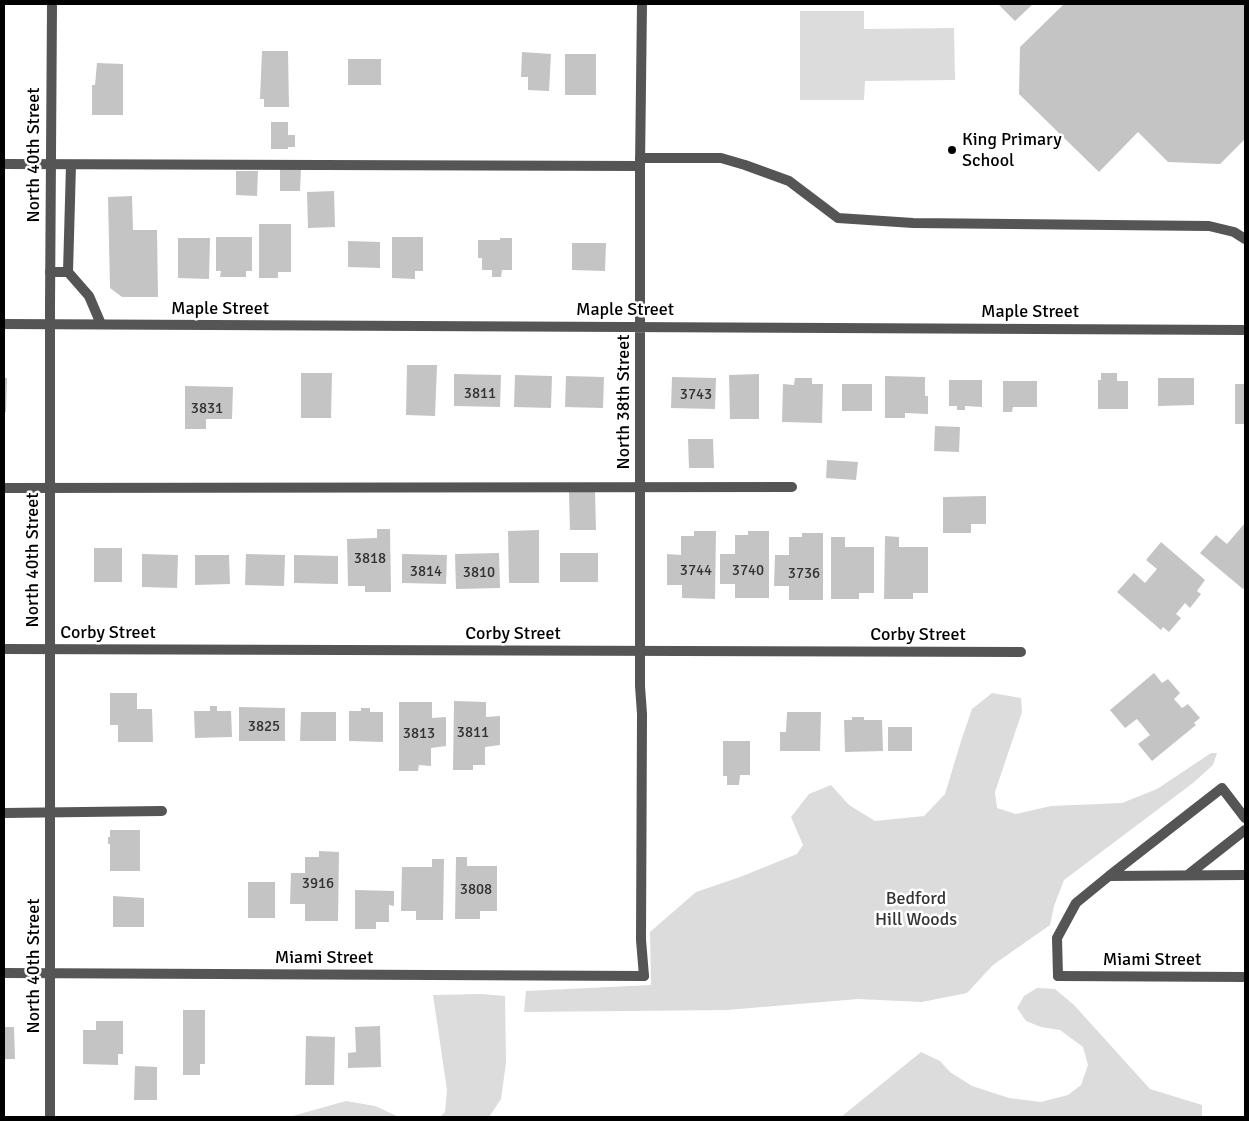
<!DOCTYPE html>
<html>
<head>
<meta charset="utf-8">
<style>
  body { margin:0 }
  #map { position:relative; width:1249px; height:1121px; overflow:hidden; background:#fff; font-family:Signika,sans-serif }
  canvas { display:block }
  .frame { position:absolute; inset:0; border:5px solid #000; pointer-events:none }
</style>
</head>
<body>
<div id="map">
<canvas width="1249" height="1121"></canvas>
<div class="frame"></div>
</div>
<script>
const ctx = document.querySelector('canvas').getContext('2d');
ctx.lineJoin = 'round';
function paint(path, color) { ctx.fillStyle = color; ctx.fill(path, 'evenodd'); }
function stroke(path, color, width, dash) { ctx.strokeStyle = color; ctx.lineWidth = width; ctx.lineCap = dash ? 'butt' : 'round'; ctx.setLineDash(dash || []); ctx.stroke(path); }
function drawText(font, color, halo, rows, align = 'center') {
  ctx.font = font + ' Signika,sans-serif'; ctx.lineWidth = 5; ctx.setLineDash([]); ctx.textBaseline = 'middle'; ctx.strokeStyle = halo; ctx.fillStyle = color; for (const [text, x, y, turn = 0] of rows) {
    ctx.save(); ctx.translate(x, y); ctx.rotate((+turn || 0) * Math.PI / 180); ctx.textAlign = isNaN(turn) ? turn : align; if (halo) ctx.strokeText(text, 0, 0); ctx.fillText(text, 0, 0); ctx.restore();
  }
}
const green = new Path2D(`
  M800 11H864V29L954 28 955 80 865 81 864 100H800Z
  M992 693 1021 698 1022 712 995 792 997 808 1016 814 1051 806 1122 803 1157 789 1211 753H1217L1213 765 1193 783 1064 880 1054 906 1050 925 993 965 967 993 922 1002 858 999 727 1010 524 1012 526 991 651 985 650 932 696 892 740 877 797 854 803 845 791 817 809 794 831 785 849 805 875 821 924 816 945 794 961 741 972 709Z
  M1037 988 1055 989 1074 1005 1150 1089 1202 1105V1117H841L921 1052 940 1061 950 1072 972 1086 1009 1098 1041 1102 1068 1095 1081 1085 1088 1065 1083 1047 1060 1030 1041 1027 1026 1021 1017 1008 1024 996Z
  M481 994 505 996 506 1063 501 1099 489 1117H440L445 1112 447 1090 433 995Z
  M346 1101 375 1106 399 1117H289Z`);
const building = new Path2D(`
  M998 4H1033L1015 21Z
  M1064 4H1245V139L1220 164 1168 162 1138 132 1099 172 1019 94 1020 47Z
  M262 51H288L289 107H264V99H260Z
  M522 52 551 54 549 91 528 90V77H521Z
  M565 54H596V95H565Z
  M348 59H381V85H348Z
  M97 63 123 64V115H92V85H95Z
  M271 122H288V135H295V147H288V149H271Z
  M280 169H301L300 191H280Z
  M236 171H258L257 196 236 195Z
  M334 191 335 227 308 228 307 192Z
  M132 196 133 230H157L158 297H122L110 288 108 197Z
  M259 224H291V272H278V278H259Z
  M216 237H252V271H246V277H220L221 271H216Z
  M392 237H423V271H415V279L392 278Z
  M178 238H210L209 279 178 278Z
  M500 238H512V270H502L501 277H492V270H482V258H478V240H500Z
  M348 241 380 242V268L348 267Z
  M572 243H606L605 271 572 270Z
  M407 365H437L435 416 406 415Z
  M301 373H332L331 418H301Z
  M1101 373H1117V381H1128V409H1098V380H1101Z
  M454 374 501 375 500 407 454 406Z
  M759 374V419H730L729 375Z
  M515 375 552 376 551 408 514 407Z
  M566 376 604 377 603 408 565 407Z
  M885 376 925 377V396H928V414L905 413V418H885Z
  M672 377 716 378 715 409 671 408Z
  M4 378H7L6 412H4Z
  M795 378H812V384H823L822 423 782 422 783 384 794 385Z
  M1158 378H1194V405L1158 406Z
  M949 380H982V407L965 406V410H957V406H949Z
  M1003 381H1037V407H1013L1012 412H1003Z
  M842 384H872V411H842Z
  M1235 384H1245V424H1235Z
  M185 386 233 387 232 419H206V429H185Z
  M935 426 960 427 959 452 934 451Z
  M688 439H713L714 468H689Z
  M827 460 858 462 856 480 826 478Z
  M595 491 596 530H570L569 492Z
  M986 496V524H971V533H943V497Z
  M1245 523V586L1243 589 1200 553 1216 535 1227 544Z
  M377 529H390L391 592H365V586H348L347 539 377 538Z
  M539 530V583H509L508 531Z
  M694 531H716L715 599 682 598V585H667V554L681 555V536H694Z
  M748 531H769V598H735V584H720V554H735V535H748Z
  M802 533H823V600H789V586H774L775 555H789V537H802Z
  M885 536 899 537V547H928V593H913V599H884Z
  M831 537H845V547H874V593H859V599H831Z
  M1161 542 1205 580 1197 591 1201 594 1190 608 1185 603 1176 614 1181 618 1169 632 1163 627 1161 630 1117 592 1134 573 1145 583 1157 569 1146 560Z
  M94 548H122V582H94Z
  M499 553 500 588 456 589 455 554Z
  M560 553H598V582H560Z
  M142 554 178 555 177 588 142 587Z
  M246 554 285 555 284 586 245 585Z
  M402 554 447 555 446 584 402 583Z
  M195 555H229L230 584 195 585Z
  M294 555 338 556V584L294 583Z
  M1154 673 1162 683 1168 679 1180 693 1174 699 1182 708 1188 704 1200 718 1194 723 1196 725 1152 761 1138 744 1150 735 1137 719 1125 728 1110 710Z
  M110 693H137V709H152L153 742H118V725H110Z
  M454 701 486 702V717L500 716V745L485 747V765H473V770H453Z
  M399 702H432V718L446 717V746L431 748V766L419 765 418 771H399Z
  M210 706H217V711H231L232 737 195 738 194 711H210Z
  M239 707 285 708V741H239Z
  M361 708H370V712H383V742L349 741V711H361Z
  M301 712H336V741H300Z
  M787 712H821L820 751H780V732H786Z
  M852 717H864V720H882L883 751 845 752 844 720H852Z
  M888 727H912V751H888Z
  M723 741H750V775H740L739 785H727V776H723Z
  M110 830H140V871H110V844H108V837H110Z
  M319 851 339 852 338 921H305V904H290L291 873H305V857H319Z
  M456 857H467V866H497V911H480V919H455Z
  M432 859H444L443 920H416V911H401L402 867H432Z
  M248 882H275V918H248Z
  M355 890 394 891V906L389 905V922H376V929H355Z
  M113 896 144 898V927H113Z
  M183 1010H205V1064H200V1075H183Z
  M96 1021H123V1054H118V1065L83 1064V1030H96Z
  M380 1026 381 1067 348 1068V1053L356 1052 355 1027Z
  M4 1027H14L15 1059H4Z
  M306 1036 335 1037 334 1085H305Z
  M135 1066 157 1067V1100H134Z`);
const service = new Path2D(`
  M640 158H721L745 165 789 181 838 218 913 223 1209 226 1234 232 1245 239
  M4 164 640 166
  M71 165 68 272 89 296 101 324
  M50 272H68
  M4 488 792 487
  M640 651V686L642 714 641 940 644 976
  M4 813 162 811
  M1189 874 1245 830
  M1109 876 1222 788 1245 818
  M1058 976 1057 938 1076 903 1109 876 1245 875`);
const minor = new Path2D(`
  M4 324 1245 330
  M4 649 1021 652
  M640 651V166L642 4
  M4 973 644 976
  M1058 976 1245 977`);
const tertiary = new Path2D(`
  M50 1117V306L52 4`);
const markers = [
  [952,150,5,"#000"]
];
const numberNames = [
  ["3811",480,394],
  ["3743",696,395],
  ["3831",207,409],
  ["3818",370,559],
  ["3744",696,571],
  ["3740",748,571],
  ["3814",426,572],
  ["3810",479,573],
  ["3736",804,574],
  ["3825",264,727],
  ["3811",473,733],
  ["3813",419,734],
  ["3916",318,884],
  ["3808",476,890]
];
const poiNames = [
  ["King Primary",962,140],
  ["School",962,161]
];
const streetNames = [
  ["North 40th Street",34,155,-90],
  ["Maple Street",220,309],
  ["Maple Street",625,310],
  ["Maple Street",1030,312],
  ["North 38th Street",624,402,-90],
  ["North 40th Street",33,560,-90],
  ["Corby Street",108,633],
  ["Corby Street",513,634],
  ["Corby Street",918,635],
  ["Miami Street",324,958],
  ["Miami Street",1152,960],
  ["North 40th Street",34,966,-90]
];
const parkNames = [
  ["Bedford",916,899],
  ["Hill Woods",916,920]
];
paint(green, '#dcdcdc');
paint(building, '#c4c4c4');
stroke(service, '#555', 10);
stroke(minor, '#555', 10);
stroke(tertiary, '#555', 10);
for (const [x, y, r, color] of markers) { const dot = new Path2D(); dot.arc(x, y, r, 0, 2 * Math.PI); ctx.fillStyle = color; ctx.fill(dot); stroke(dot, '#fff', 2); }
drawText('15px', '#313131', null, numberNames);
drawText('18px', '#000', '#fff', poiNames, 'left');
drawText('18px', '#000', '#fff', streetNames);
drawText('18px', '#333', '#fff', parkNames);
</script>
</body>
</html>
